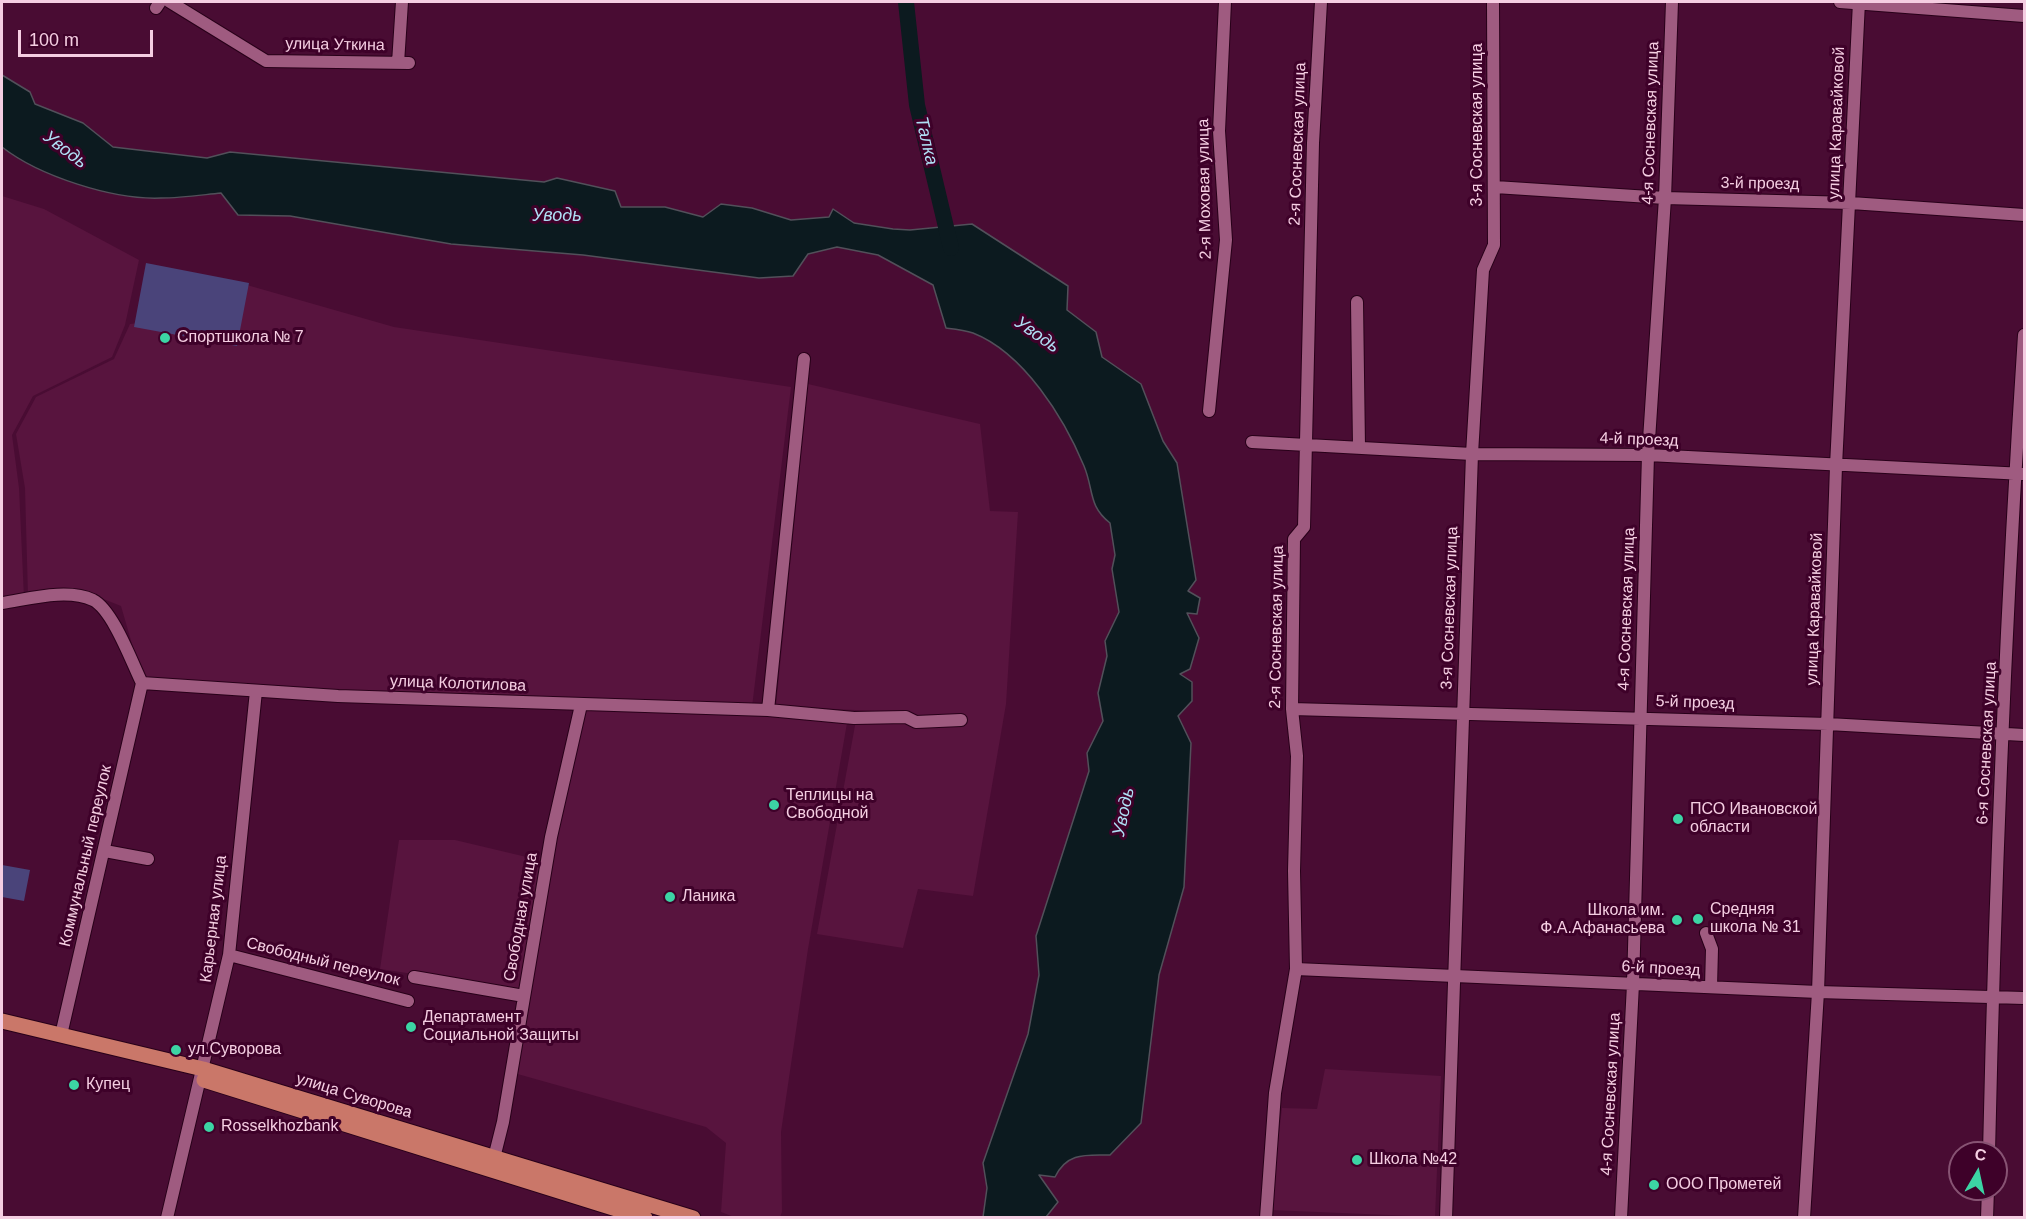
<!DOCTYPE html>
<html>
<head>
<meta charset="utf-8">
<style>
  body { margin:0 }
  #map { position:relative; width:2026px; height:1219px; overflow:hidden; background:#490c33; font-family:Arial,sans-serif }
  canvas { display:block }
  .frame { position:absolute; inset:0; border:3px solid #f5cee2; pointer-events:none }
  .north { position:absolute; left:1948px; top:1141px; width:60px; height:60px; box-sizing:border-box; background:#3e0129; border:2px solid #875373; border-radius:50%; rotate:9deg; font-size:16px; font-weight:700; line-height:24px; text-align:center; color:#f5cee2 }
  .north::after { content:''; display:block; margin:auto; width:21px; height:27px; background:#3cd4a4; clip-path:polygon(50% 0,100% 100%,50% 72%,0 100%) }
  .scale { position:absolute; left:18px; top:30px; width:135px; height:27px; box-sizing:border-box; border:3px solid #f5cee2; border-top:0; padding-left:8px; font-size:18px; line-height:21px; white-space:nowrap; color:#f5cee2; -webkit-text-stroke:4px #3e0129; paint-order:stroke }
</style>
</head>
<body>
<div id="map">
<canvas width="2026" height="1219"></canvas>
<div class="frame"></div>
<div class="north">С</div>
<div class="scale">100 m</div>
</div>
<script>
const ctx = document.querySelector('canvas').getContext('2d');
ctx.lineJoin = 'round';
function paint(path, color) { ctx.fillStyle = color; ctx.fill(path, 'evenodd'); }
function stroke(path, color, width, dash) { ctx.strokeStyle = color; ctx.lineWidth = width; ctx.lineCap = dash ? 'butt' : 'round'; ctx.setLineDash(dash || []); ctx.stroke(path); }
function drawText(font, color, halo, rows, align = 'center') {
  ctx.font = font + ' Arial,sans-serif'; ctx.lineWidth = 6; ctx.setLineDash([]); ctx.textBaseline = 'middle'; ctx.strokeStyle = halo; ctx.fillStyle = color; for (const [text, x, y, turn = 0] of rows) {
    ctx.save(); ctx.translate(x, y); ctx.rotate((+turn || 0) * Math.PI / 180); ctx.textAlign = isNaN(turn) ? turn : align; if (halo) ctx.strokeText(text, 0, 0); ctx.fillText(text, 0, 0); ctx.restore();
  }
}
const built = new Path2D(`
  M2 196 44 209 139 260 125 325 112 357 33 396 12 435 19 488 24 598 2 601Z
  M247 285 394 327 791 387 752 707 440 698 143 682 121 606 78 589 28 597 25 488 16 434 36 397 114 359 130 324 191 317Z
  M808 384 980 424 990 511 1018 512 1006 704 973 896 918 889 903 948 817 934 856 720 894 712 776 706Z
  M592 709 762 715 847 723 808 949 781 1132 782 1212 780 1217H734L721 1212 726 1143 706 1127 514 1073 555 838 585 710Z
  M399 840H455L535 859 540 871 520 990 380 969Z
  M1325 1069 1441 1076 1435 1217 1270 1210 1282 1108 1317 1109Z`);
const green = new Path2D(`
  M146 263 249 283 237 346 134 327Z
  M2 865 30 870 24 901 2 897Z`);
const water = new Path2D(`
  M2 75 30 92 35 104 83 123 113 147 207 158 230 152 544 182 557 178 615 191 621 207H665L703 217 721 204 752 208 791 220 829 217 833 209 854 223 893 229 910 230 972 224 1068 286 1067 310 1096 332 1102 357 1141 384 1163 441 1177 463 1196 580 1188 591 1200 598 1197 614 1187 613 1199 638 1190 669 1180 674 1192 682V701L1178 716 1191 743 1184 887 1159 975 1141 1123 1110 1155C1086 1155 1067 1152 1055 1177L1039 1175 1058 1202 1046 1217H983L987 1188 983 1163 1028 1034 1039 975 1036 936 1089 771 1087 753 1103 721 1098 693 1107 656 1105 641 1119 612 1112 569 1115 555 1110 523C1088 506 1094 490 1084 466 1064 418 1024 353 973 333 965 330 955 329 946 328L933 285 878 255 837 247 808 254 793 276 759 278 583 255 451 244 290 216 238 215 221 193C201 195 181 198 161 198 113 200 39 176 2 147Z`);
const river = new Path2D(`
  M906 2 917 105 951 248`);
const minor = new Path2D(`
  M170 2 266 61 409 63
  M1840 2 2024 16
  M156 8 160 2
  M398 63 402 2
  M1495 187 1665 198 1851 203 2024 215
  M1357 302 1359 447
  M1209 411 1226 240 1219 131 1225 2
  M1252 442 1472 454 1648 455 2024 474
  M2 603C29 599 67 588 93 600 113 610 132 663 142 683L338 696 768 710 854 718 906 717 916 722 961 720
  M1292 709 1828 724 2024 735
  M768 710 804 359
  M105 851 148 859
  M1706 933 1712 949 1711 987
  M229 955 408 1001
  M1296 969 1818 992 2024 998
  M414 977 524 996
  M61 1035 142 683
  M1989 1153C1995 880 2006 607 2024 335
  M492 1166 503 1122 551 837 581 705
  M167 1218 229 955 256 691
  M1266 1218 1275 1093 1296 969 1294 871 1297 756 1292 709 1294 539 1304 527 1313 143 1321 2
  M1446 1218 1472 454 1483 270 1494 245 1493 2
  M1621 1218 1633 984 1648 455 1665 198 1672 2
  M1804 1218 1818 992 1836 466 1859 2
  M1987 1218 1988 1189`);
const major = new Path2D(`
  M2 1021 203 1069 693 1218
  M204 1080 645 1218`);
const markers = [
  [165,338,6,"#3cd4a4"],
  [774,805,6,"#3cd4a4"],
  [1678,819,6,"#3cd4a4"],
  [670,897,6,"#3cd4a4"],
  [1698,919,6,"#3cd4a4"],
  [1677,920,6,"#3cd4a4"],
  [411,1027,6,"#3cd4a4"],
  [176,1050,6,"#3cd4a4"],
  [74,1085,6,"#3cd4a4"],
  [209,1127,6,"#3cd4a4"],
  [1357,1160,6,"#3cd4a4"],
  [1654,1185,6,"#3cd4a4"]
];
const streetNames = [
  ["улица Уткина",335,45,1],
  ["4-я Сосневская улица",1651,123,-88],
  ["улица Каравайковой",1837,123,-88],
  ["3-я Сосневская улица",1478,125,-90],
  ["2-я Сосневская улица",1298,144,-88],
  ["3-й проезд",1760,184,1],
  ["2-я Моховая улица",1205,189,-91],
  ["4-й проезд",1639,440,2],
  ["3-я Сосневская улица",1450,608,-88],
  ["4-я Сосневская улица",1627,609,-88],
  ["улица Каравайковой",1815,609,-88],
  ["2-я Сосневская улица",1277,627,-89],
  ["улица Колотилова",458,684,2],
  ["5-й проезд",1695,703,2],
  ["6-я Сосневская улица",1987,743,-87],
  ["Коммунальный переулок",86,856,-77],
  ["Свободная улица",521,917,-80],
  ["Карьерная улица",214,919,-83],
  ["Свободный переулок",323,962,14],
  ["6-й проезд",1661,969,3],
  ["4-я Сосневская улица",1611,1094,-87],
  ["улица Суворова",354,1096,17]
];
const poiNames = [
  ["Спортшкола № 7",177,338],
  ["Теплицы на",786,796],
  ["Свободной",786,814],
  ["ПСО Ивановской",1690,810],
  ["области",1690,828],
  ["Ланика",682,897],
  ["Средняя",1710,910],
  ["школа № 31",1710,928],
  ["Школа им.",1665,911,"right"],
  ["Ф.А.Афанасьева",1665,929,"right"],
  ["Департамент",423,1018],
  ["Социальной Защиты",423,1036],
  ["ул.Суворова",188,1050],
  ["Купец",86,1085],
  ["Rosselkhozbank",221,1127],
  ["Школа №42",1369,1160],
  ["ООО Прометей",1666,1185]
];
const waterNames = [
  ["Талка",926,141,77],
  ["Уводь",65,150,37],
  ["Уводь",557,216],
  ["Уводь",1037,335,35],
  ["Уводь",1124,812,-78]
];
paint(built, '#58143e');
paint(green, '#4a447a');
paint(water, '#0c1a1f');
stroke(water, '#52505a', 1.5);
stroke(river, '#0c1a1f', 16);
stroke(minor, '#280019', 14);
stroke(major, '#280019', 17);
stroke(minor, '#9f5b80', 12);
stroke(major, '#ca7769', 15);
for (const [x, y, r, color] of markers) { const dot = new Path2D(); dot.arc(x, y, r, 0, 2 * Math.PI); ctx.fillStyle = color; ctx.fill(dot); stroke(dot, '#3e0129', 2); }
drawText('16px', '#f5cee2', '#3e0129', streetNames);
drawText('16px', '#f5cee2', '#3e0129', poiNames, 'left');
drawText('italic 18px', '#afdff4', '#3e0129', waterNames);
</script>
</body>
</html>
